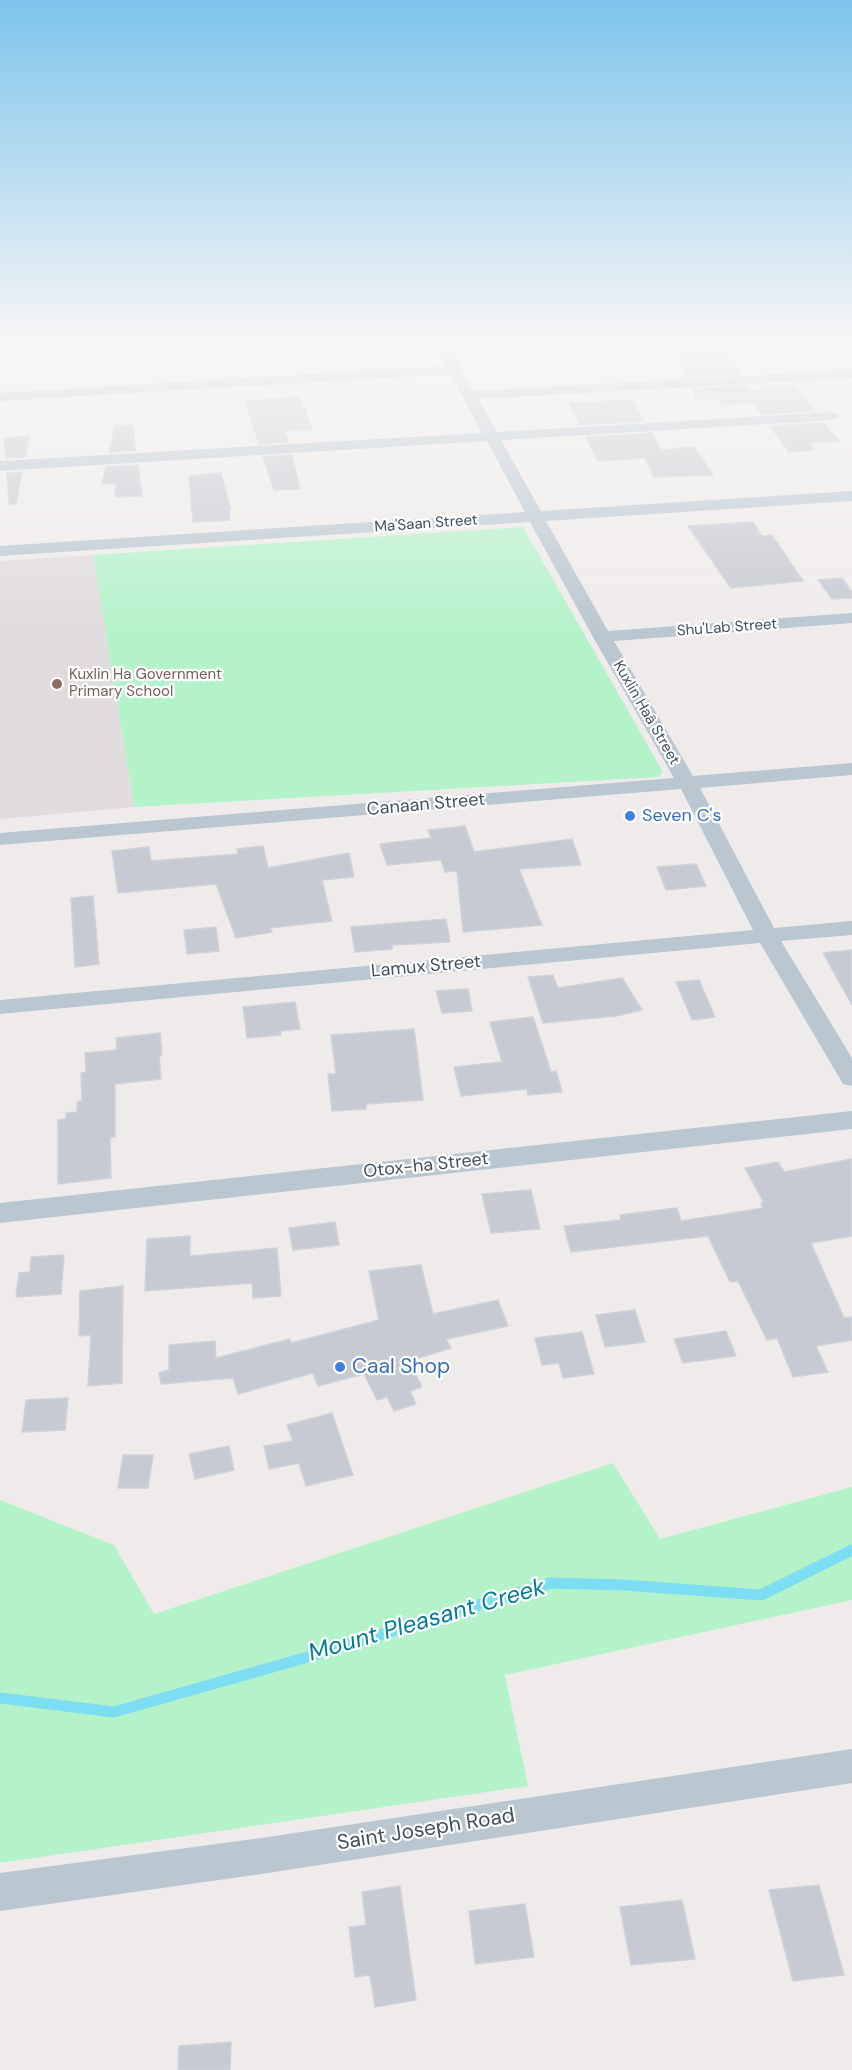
<!DOCTYPE html>
<html>
<head>
<meta charset="utf-8">
<style>
  body { margin:0 }
  canvas { display:block; background:#efebeb }
</style>
</head>
<body>
<canvas width="852" height="2070"></canvas>
<script>
const ctx = document.querySelector('canvas').getContext('2d');
ctx.lineJoin = 'round';
function paint(path, color) { ctx.fillStyle = color; ctx.fill(path, 'evenodd'); }
function stroke(path, color, width, dash) { ctx.strokeStyle = color; ctx.lineWidth = width; ctx.lineCap = dash ? 'butt' : 'round'; ctx.setLineDash(dash || []); ctx.stroke(path); }
function drawText(font, color, halo, rows, align = 'center') {
  ctx.font = font + ' "DM Sans",sans-serif'; ctx.lineWidth = 4.5; ctx.setLineDash([]); ctx.textBaseline = 'middle'; ctx.strokeStyle = halo; ctx.fillStyle = color; for (const [text, x, y, turn = 0] of rows) {
    ctx.save(); ctx.translate(x, y); ctx.rotate((+turn || 0) * Math.PI / 180); ctx.textAlign = isNaN(turn) ? turn : align; if (halo) ctx.strokeText(text, 0, 0); ctx.fillText(text, 0, 0); ctx.restore();
  }
}
const education = new Path2D(`
  M93 555 134 807 0 819V561Z`);
const green = new Path2D(`
  M523 527 663 772 658 777 134 807 93 555Z
  M613 1463 660 1539 852 1487V1600L505 1675 528 1786 0 1863V1500L114 1545 154 1614Z`);
const stream = new Path2D(`
  M0 1698 114 1712 301 1659 550 1583 624 1585 761 1595 852 1550`);
const building = new Path2D(`
  M722 351 726 352 739 374 686 377 674 352Z
  M746 386 748 391 789 386 797 388 815 411 761 414 753 403 722 405 717 398 697 400 692 389Z
  M300 397 312 429 285 431 288 442 259 444 245 401Z
  M632 400 644 421 580 425 569 403Z
  M824 423 839 441 808 443 815 450 789 452 770 426Z
  M133 425 136 451 109 452 115 426Z
  M652 433 661 450 694 447 713 475 654 477 645 458 598 461 586 437Z
  M29 436 25 457 6 458 4 438Z
  M292 455 300 489 274 490 263 457Z
  M138 465 142 496 115 497 116 484H102L106 467Z
  M22 472 16 504H9L7 473Z
  M221 473 231 510 229 511 230 520 193 522 189 476Z
  M753 522 762 536 772 535 803 581 731 588 688 526Z
  M842 578 852 592V598L832 599 818 580Z
  M465 826 474 852 572 839 581 865 519 869 542 925 463 932 457 871 445 872 441 860 387 865 380 844 431 838 428 830Z
  M263 846 268 868 349 853 354 877 322 880 332 921 270 928 272 932 236 938 216 884 118 893 112 851 149 847 151 861 238 854 237 849Z
  M696 864 706 886 666 890 657 867Z
  M93 896 99 964 75 967 71 898Z
  M446 919 450 942 392 945V949L355 952 351 927Z
  M216 927 219 951 187 954 184 930Z
  M852 950V1005L823 953Z
  M553 975 558 988 622 978 642 1010 616 1016 543 1023 528 977Z
  M699 980 715 1017 692 1020 676 982Z
  M468 989 472 1011 442 1013 436 991Z
  M295 1002 300 1029 280 1031 281 1035 247 1038 243 1007Z
  M533 1017 551 1072 556 1071 562 1092 528 1095 527 1089 461 1096 454 1067 502 1062 490 1022Z
  M414 1029 423 1100 366 1104V1109L332 1111 328 1074H336L331 1035Z
  M160 1033 162 1055H159L161 1079 115 1084V1137H110L111 1178 58 1184V1120L66 1119V1113L77 1112V1102L82 1101 81 1073 86 1072 85 1053 117 1050 116 1038Z
  M852 1159V1236L811 1243 844 1318 852 1317V1340L816 1346 828 1372 793 1377 777 1338 767 1340 738 1281 730 1282 708 1236 571 1252 564 1226 621 1220 620 1215 677 1208 681 1221 763 1208 761 1203H764L745 1168 778 1162 784 1172Z
  M531 1190 540 1229 491 1233 482 1194Z
  M335 1222 339 1245 293 1250 289 1228Z
  M190 1236V1256L277 1248 281 1296 253 1298 252 1283 145 1291 147 1239Z
  M64 1255 61 1294 16 1297 19 1273 30 1272 31 1257Z
  M421 1265 433 1314 498 1300 508 1326 446 1339 451 1348 409 1361 422 1387 410 1391 416 1404 394 1411 387 1397 377 1400 364 1374 318 1386 313 1373 238 1394 233 1378 161 1384 159 1373 169 1370V1345L215 1341 216 1358 290 1339 291 1343 379 1320 369 1271Z
  M123 1286 122 1383 88 1386 91 1335 79 1336 80 1291Z
  M635 1310 645 1342 605 1347 596 1315Z
  M726 1331 736 1356 683 1363 674 1339Z
  M582 1332 594 1374 563 1378 559 1363 542 1365 535 1338Z
  M68 1398 65 1430 22 1432 26 1400Z
  M332 1413 353 1475 306 1486 299 1463 269 1469 264 1446 293 1441 287 1425Z
  M229 1446 234 1470 195 1479 189 1454Z
  M123 1455H153L148 1488H118Z
  M819 1885 844 1975 793 1981 769 1890Z
  M400 1886 416 2000 375 2007 370 1975 355 1977 349 1927 366 1925 362 1892Z
  M682 1900 695 1959 631 1965 620 1907Z
  M525 1904 534 1957 475 1964 469 1911Z
  M231 2042 230 2070H178L179 2046Z`);
const minor = new Path2D(`
  M436 346H448L473 391 852 370V378L478 399 497 432 834 412 841 416 834 420 501 440 541 511 852 491V501L546 521 608 631 852 613V623L614 641 693 776 852 763V775L700 788 774 928 852 921V935L781 941 852 1058V1086L843 1084 760 943 0 1014V1000L753 930 681 789 0 845V833L674 778 593 637 530 522 0 556V546L525 512 487 441 0 471V461L482 433 451 374 0 401V393L446 366Z
  M852 1111V1129L0 1223V1203Z
  M852 1749V1783L261 1874 0 1911V1873L261 1838Z`);
const markers = [
  [57,684,6,"#8d6e63"],
  [630,816,6,"#3f7fe0"],
  [340,1367,6,"#3f7fe0"]
];
const farStreetnames = [
  ["Ma'Saan Street",426,524,-4],
  ["Shu'Lab Street",727,628,-4],
  ["Kuxlin Haâ Street",646,713,60]
];
const farEducationnames = [
  ["Kuxlin Ha Government",69,675],
  ["Primary School",69,692]
];
const streetNames = [
  ["Canaan Street",426,805,-5],
  ["Lamux Street",426,967,-5],
  ["Otox-ha Street",426,1166,-6]
];
const shopNames = [
  ["Seven C's",642,816]
];
const nearShopnames = [
  ["Caal Shop",352,1367]
];
const nearStreetnames = [
  ["Saint Joseph Road",426,1830,-9]
];
const nearWaternames = [
  ["Mount Pleasant Creek",427,1621,-16]
];
paint(education, '#e0dcdd');
paint(green, '#b4f2ca');
stroke(stream, '#7dddf3', 11);
paint(building, '#c7cad2');
stroke(building, '#cfd2d8', 1.5);
paint(minor, '#bac7d0');
const sky = ctx.createLinearGradient(0, 0, 0, 635);
sky.addColorStop(0, '#7dc4ec');
sky.addColorStop(0.54, '#f8f6f6');
sky.addColorStop(1, '#f8f6f600');
ctx.fillStyle = sky;
ctx.fillRect(0, 0, 852, 635);
for (const [x, y, r, color] of markers) { const dot = new Path2D(); dot.arc(x, y, r, 0, 2 * Math.PI); ctx.fillStyle = color; ctx.fill(dot); stroke(dot, '#fff', 2); }
drawText('15px', '#42505a', '#fff', farStreetnames);
drawText('15px', '#785e54', '#fff', farEducationnames, 'left');
drawText('18px', '#42505a', '#fff', streetNames);
drawText('18px', '#366cbe', '#fff', shopNames, 'left');
drawText('21px', '#366cbe', '#fff', nearShopnames, 'left');
drawText('21px', '#42505a', '#fff', nearStreetnames);
drawText('italic 24px', '#037c97', '#fff', nearWaternames);
</script>
</body>
</html>
